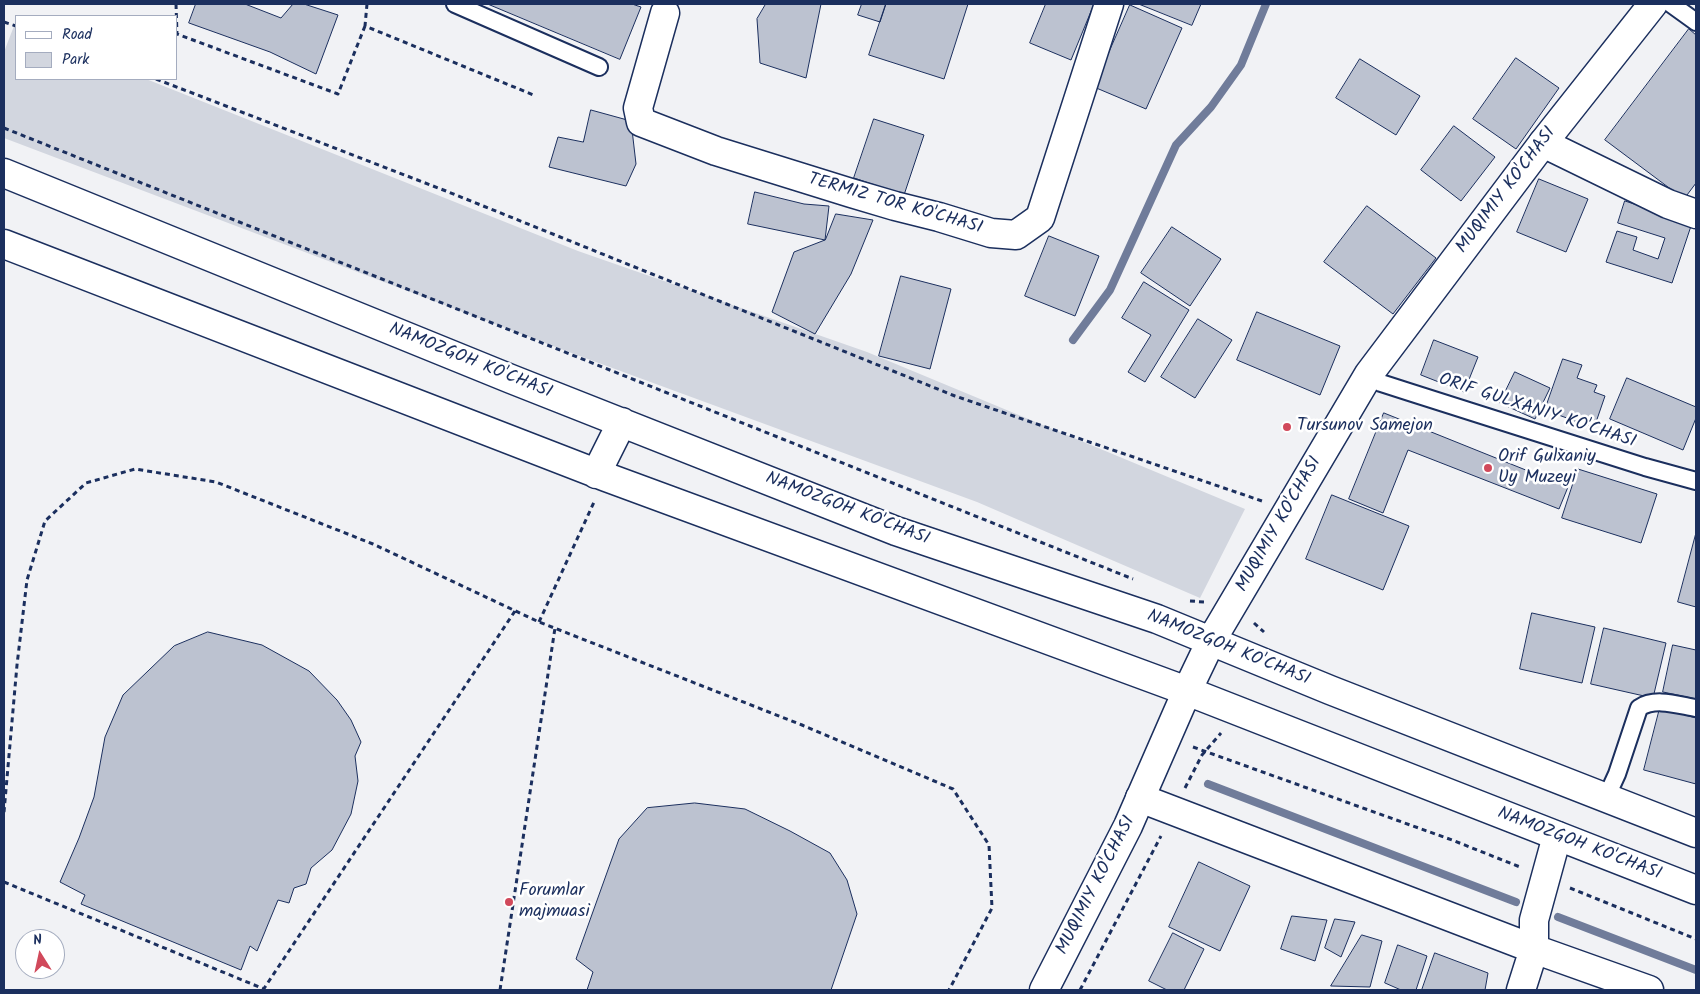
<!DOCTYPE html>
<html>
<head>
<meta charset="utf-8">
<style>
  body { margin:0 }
  #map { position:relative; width:1700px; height:994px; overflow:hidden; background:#f1f2f5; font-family:Kalam,sans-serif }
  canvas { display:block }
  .frame { position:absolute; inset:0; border:5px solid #1b2f5e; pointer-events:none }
  .legend { position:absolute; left:15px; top:15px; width:162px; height:65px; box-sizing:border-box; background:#fff; border:1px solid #a4acbf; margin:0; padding:6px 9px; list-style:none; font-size:15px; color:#1b2f5e }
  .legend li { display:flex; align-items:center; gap:10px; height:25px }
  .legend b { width:25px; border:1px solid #a4acbf }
  .north { position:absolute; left:15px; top:929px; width:50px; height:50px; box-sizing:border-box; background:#fff; border:1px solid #a4acbf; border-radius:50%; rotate:350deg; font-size:14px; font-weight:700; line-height:20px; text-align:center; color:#1b2f5e }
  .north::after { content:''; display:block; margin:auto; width:18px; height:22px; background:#d1495b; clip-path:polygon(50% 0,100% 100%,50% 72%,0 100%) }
</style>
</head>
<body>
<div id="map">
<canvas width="1700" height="994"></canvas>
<div class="frame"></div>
<ul class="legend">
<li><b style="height:6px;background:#fff"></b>Road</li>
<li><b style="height:14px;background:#d2d6df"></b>Park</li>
</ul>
<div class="north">N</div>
</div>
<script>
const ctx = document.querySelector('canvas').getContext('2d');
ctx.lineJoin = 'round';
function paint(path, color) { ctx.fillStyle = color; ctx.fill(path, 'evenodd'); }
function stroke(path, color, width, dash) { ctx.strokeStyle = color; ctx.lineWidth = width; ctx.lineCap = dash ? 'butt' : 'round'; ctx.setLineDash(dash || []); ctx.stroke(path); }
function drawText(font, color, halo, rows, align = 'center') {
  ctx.font = font + ' Kalam,sans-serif'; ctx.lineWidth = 5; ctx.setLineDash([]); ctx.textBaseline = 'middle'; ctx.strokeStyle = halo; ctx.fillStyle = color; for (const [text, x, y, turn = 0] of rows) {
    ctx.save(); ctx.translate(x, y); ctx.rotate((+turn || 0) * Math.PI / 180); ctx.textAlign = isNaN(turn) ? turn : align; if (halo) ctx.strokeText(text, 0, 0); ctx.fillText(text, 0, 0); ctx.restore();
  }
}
const green = new Path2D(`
  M14 26 16 27V79H146L578 251 867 352 1245 509 1200 598 977 502 558 348 4 138V52Z`);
const stream = new Path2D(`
  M1073 340 1110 290 1176 145 1211 107 1241 65 1266 4
  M1208 784 1516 902
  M1558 917 1696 970`);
const building = new Path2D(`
  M196 4H245L281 18 293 4H304L338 15 316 74 270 52 189 23Z
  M488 4H632L641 7 620 59Z
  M766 4H821L806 78 760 63 757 19Z
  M862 4H886L880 22 858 15Z
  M886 4H968L944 79 869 55Z
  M1046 4H1094L1071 60 1030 43Z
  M1139 4H1201L1192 25Z
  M1130 5 1182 28 1146 109 1094 87Z
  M1689 29 1696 35V183L1684 199 1605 140Z
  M1516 58 1559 88 1516 149 1473 119Z
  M1360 59 1420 96 1396 135 1336 98Z
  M591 110 631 121 636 164 626 186 549 167 558 137 583 142Z
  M874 119 924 135 904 195 854 178Z
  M1454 126 1495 157 1461 201 1421 170Z
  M1539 179 1588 199 1566 252 1517 232Z
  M755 192 804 204 829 206 825 240 748 224Z
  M1625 201 1692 223 1672 283 1606 262 1617 231 1637 237 1633 250 1658 259 1665 238 1618 223Z
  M1367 206 1436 258 1393 314 1324 262Z
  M836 214 873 220 851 274 815 334 772 312 794 252 825 240Z
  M1172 227 1221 259 1190 306 1141 273Z
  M1049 236 1099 256 1075 316 1025 296Z
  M901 276 951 289 930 369 879 356Z
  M1144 282 1189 310 1145 382 1128 372 1151 335 1122 318Z
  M1257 312 1340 346 1320 395 1237 360Z
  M1198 319 1232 340 1195 398 1161 377Z
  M1434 340 1478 357 1464 392 1421 375Z
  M1563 359 1582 365 1577 378 1597 385 1594 392 1605 396 1594 428 1545 410Z
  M1515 372 1550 388 1535 419 1500 403Z
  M1627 378 1696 407V418L1683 450 1610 419Z
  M1384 413 1568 487 1559 509 1408 450 1383 513 1349 499Z
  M1578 469 1657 494 1641 543 1562 518Z
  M1332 495 1409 526 1383 590 1306 559Z
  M1696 533V607L1678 602Z
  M1532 613 1595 627 1582 683 1520 669Z
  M1604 628 1666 643 1653 698 1591 684Z
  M208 632 262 645 309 671 337 700 351 720 361 742 355 756 358 781 351 814 332 850 311 868 306 884 294 888 289 903 278 900 257 951 250 946 241 970 81 904 85 895 60 882 79 838 94 797 105 737 123 695 174 646Z
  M1673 645 1696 650V699L1663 692Z
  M1660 708 1696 718V784L1644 770Z
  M695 803 745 809 790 831 830 853 847 880 857 914 831 990H587L593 972 576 959 619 839 647 808Z
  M1199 862 1250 886 1220 951 1169 927Z
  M1292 916 1327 920 1315 961 1281 949Z
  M1335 919 1355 922 1341 957 1325 948Z
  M1173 933 1204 949 1184 990H1167L1149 981Z
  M1362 935 1382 941 1370 987 1331 986Z
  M1398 945 1427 956 1416 990H1401L1385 983Z
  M1435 953 1488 973 1485 990H1422Z`);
const path = new Path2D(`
  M176 4 177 34 338 94 365 26
  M367 4 365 26 536 96
  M4 22 16 26
  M156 79 446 191 955 396 1262 501
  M4 128 1133 579
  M1190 601 1204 602
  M539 622 595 500
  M1254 623 1264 632
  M1193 747 1452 840 1520 867
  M1185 788 1202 755 1221 733
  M4 812 17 665 27 580 45 521 86 483 135 469 216 482 373 544 539 622 802 725 953 789 989 845 992 908 949 990
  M4 882 264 989
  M1570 888 1696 939
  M263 990 515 611
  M500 990 555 628
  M1080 990 1161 836`);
const service = new Path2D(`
  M455 4 599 67
  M1671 4 1696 22
  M1369 374 1381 383 1409 392 1645 467 1696 481
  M1606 798 1617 774 1639 708C1655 697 1678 705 1696 708`);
const minor = new Path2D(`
  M665 13 638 108 641 122 716 151 851 193 895 206 939 217 991 233 1016 235 1040 218 1109 4
  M1543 143 1668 204 1696 214
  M1140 798 1534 949 1649 990
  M1521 990 1534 949V920L1557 836`);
const secondary = new Path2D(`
  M4 173 511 379 896 531 1157 619 1330 690 1696 833
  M4 244 606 477 1187 691 1696 890
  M596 474 622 422
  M1044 990 1128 826 1187 691 1211 641 1369 374 1543 143 1653 4`);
const markers = [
  [1287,427,5,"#d1495b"],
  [1488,468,5,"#d1495b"],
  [509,902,5,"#d1495b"]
];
const streetNames = [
  ["MUQIMIY KO'CHASI",1507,191,-53],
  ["TERMIZ TOR KO'CHASI",895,205,16],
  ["NAMOZGOH KO'CHASI",470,362,22],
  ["ORIF GULXANIY KO'CHASI",1537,412,18],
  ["NAMOZGOH KO'CHASI",847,510,21],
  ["MUQIMIY KO'CHASI",1280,525,-60],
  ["NAMOZGOH KO'CHASI",1228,649,22],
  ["NAMOZGOH KO'CHASI",1579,845,21],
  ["MUQIMIY KO'CHASI",1097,886,-63]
];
const poiNames = [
  ["Tursunov Samejon",1297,427],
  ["Orif Gulxaniy",1498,458],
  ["Uy Muzeyi",1498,479],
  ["Forumlar",519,892],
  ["majmuasi",519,913]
];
paint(green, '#d2d6df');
stroke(stream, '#707c9a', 8);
paint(building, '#bcc2d0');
stroke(building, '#1b2f5e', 1);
stroke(service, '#1b2f5e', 20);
stroke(minor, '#1b2f5e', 31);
stroke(secondary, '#1b2f5e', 31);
stroke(path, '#1b2f5e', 3, [5, 4]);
stroke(service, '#fff', 16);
stroke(minor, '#fff', 28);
stroke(secondary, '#fff', 28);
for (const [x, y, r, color] of markers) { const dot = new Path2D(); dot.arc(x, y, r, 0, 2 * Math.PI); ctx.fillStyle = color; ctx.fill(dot); stroke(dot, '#fff', 2); }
drawText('18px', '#1b2f5e', '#fff', streetNames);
drawText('18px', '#1b2f5e', '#fff', poiNames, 'left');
</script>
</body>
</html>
